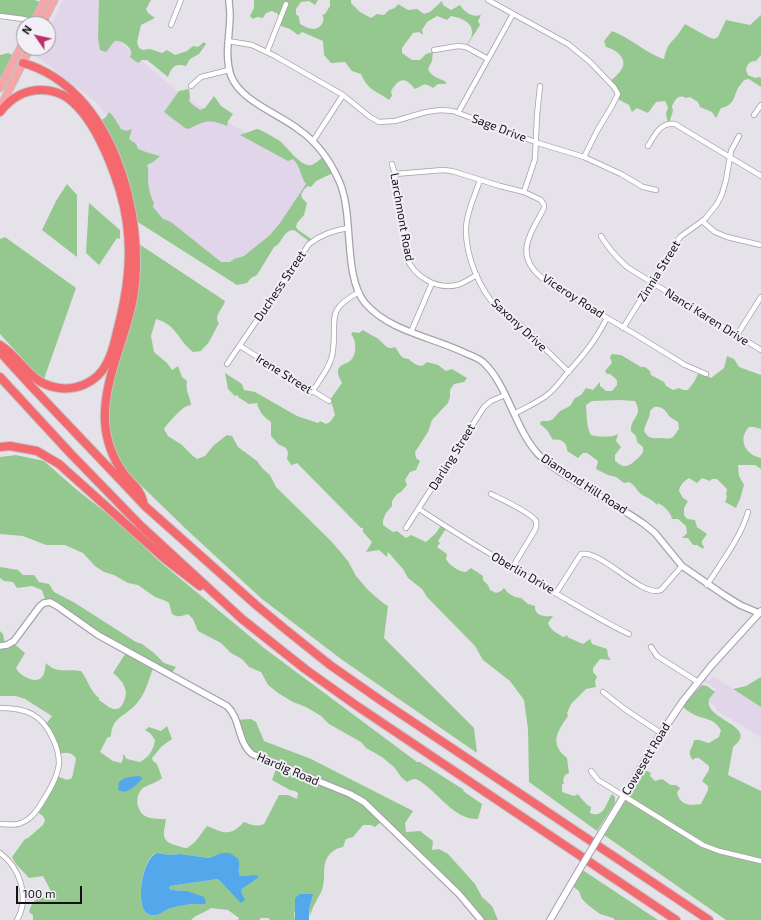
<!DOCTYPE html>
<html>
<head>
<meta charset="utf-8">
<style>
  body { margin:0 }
  #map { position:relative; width:761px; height:920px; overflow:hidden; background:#e6e2ea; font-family:"Exo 2",sans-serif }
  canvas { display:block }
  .north { position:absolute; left:16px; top:16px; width:40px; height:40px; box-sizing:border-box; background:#f3eff7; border:1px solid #9a979d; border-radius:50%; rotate:304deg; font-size:11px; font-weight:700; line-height:16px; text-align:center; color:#151316 }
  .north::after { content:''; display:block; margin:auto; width:14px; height:18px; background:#bc3168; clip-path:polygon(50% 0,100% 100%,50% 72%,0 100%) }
  .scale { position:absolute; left:16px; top:886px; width:66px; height:18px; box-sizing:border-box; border:2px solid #151316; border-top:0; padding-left:5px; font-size:12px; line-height:14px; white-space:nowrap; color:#151316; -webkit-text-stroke:3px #f3eff7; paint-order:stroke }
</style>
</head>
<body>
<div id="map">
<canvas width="761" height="920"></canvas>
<div class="north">N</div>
<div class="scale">100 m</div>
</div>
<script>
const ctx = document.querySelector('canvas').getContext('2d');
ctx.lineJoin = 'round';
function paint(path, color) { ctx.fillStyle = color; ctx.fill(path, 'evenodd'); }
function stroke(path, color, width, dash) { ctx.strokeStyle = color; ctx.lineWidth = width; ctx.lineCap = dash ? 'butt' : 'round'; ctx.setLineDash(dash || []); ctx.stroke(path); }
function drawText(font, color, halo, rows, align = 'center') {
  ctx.font = font + ' "Exo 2",sans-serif'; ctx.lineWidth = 4; ctx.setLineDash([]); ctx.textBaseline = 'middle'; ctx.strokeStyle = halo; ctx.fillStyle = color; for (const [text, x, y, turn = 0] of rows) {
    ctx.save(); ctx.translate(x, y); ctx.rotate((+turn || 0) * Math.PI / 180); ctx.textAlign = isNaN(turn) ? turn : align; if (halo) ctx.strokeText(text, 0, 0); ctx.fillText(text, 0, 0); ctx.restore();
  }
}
const commercial = new Path2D(`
  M63 0H99L121 43 185 98 315 172 282 229 226 274 140 209V161L96 102 36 56 40 48H48V31Z
  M705 676 708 680H710L713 676 761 707V739L759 736 716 710 717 708 709 702 710 699 716 689 702 680Z`);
const green = new Path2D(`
  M0 0H35L42 3 33 21 0 15Z
  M99 0H151L146 9 148 13 155 18 141 25 137 42 139 48 143 50 150 49 162 53 167 50 175 55 187 51 193 46 198 47 204 42 206 44 199 54 190 59 186 66C175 63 172 66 168 77L147 60H142L138 63 130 57C131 55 132 52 131 51 130 46 119 39 115 41 112 43 109 49 106 52L100 50 98 38Z
  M254 0H318L315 5 309 1 301 2 296 9V14L299 17 300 24C308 28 315 33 322 24 324 20 324 18 322 15L325 14 330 6V0H351V3L360 12 371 18 377 14 384 15 389 10 395 8 398 4 408 10 417 9 424 14 430 12 442 1 443 5 451 10 460 5C464 12 473 18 481 15L478 21 480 25 466 47C467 44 469 41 471 38 476 24 463 18 451 16L447 20 437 16 427 22 422 30 423 35 419 32 413 33 402 48V53L412 60H420L426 54 433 52 432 61 428 69C431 76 437 78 445 81L446 84H438L433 88C423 82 425 85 415 89 405 76 399 78 391 91L392 96 389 100C376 90 369 92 361 74L352 71 345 62 331 63 324 55 323 41 302 32 298 35 290 29 281 26 278 14 272 11 266 13 263 18 257 17 253 19 250 16 254 8Z
  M761 15V55L756 61C750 61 747 64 746 70L748 75 755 78 759 77 761 78V87L749 79 744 80C743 82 740 85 738 88 733 99 734 105 721 108L716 118 712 112 700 107 698 102 690 97 686 98C678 94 676 99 672 106L673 111 669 123H668L666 114 668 107 665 101 656 102 648 113 637 108 632 112 629 105 616 98 617 93 610 81C620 73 630 64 618 53 614 50 611 48 606 47L604 41 612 31C630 38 645 52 663 59H664C666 49 668 45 675 38 679 34 682 28 685 24L708 37 714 39 718 37 726 20 750 25Z
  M8 53 15 56 0 83V55Z
  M189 89 190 98 189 101 193 105 200 110 205 108 214 96 221 106 233 114 228 121 227 126C212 119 204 120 189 129L185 128 164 112 179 91Z
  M109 112 113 116 121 129 126 131 132 129 129 139 136 144 138 149C145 152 152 154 160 156L153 162 147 165C149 170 148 173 148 178 148 186 150 196 154 203L153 207 163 219 171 222 221 262H230L234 259 244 256 270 235 280 223 306 184C300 176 301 167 293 159L288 161 240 135C243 134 256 129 258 129 261 130 277 139 280 141 286 146 302 168 311 165 316 164 320 159 324 156L333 173 316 181 311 187 308 186 304 189 301 194 302 198 307 203 304 215 297 223 296 227 298 230 313 240 310 242 294 230C282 231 283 243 274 247L257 275 251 278 247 283 237 285 133 219 98 123 106 117Z
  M67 184 77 195V257L42 230 56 201Z
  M89 203 120 230V239L117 238 99 265 86 253Z
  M5 237 76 288 44 379H41L0 334V239Z
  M136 242 225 301C223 309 213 316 219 323L209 342 201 351 193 352C177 339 177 325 156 319L151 336 154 352 167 363 172 370 178 366 182 377 187 381C185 391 190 396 191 405 190 405 186 406 185 407 181 409 166 425 164 429L168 436 182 445 193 456 197 459 205 456 214 445 227 435 232 436 238 447 257 461 263 469 270 475 276 487 332 542 348 561 356 576 368 590 383 603 388 606 384 638 474 728 477 753 341 659 262 599 186 529 120 465 112 453 105 411 130 311Z
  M363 330C367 333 372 335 377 338 383 342 387 351 395 347 400 353 400 359 409 359 413 363 417 366 422 366L427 362 438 365 446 371 452 369 467 378 464 382 454 384 450 390V397L448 403 432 420 428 432 415 452 416 458 420 461 416 470 410 472 405 480 407 485 401 492 397 494 392 501V506L386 513 383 520V525L393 532 397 531 406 538 411 535 426 542 436 533 442 524 447 527 438 541 440 543 437 547 447 554 446 559C449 565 459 572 466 572L471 568 483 576V580L488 585 490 590 496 593 501 591 504 588 508 593 515 597 521 598 528 604 535 606C534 616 545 617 553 616L548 623C550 630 557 633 563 637L568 635 567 637 583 644 590 639 592 644 607 649 608 656 611 660 600 659 593 668V672L597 677 595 681 596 687 586 689 571 704 567 713 568 716C557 732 549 744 567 758L569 773 565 775 563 780 564 783 562 785V792L574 796 578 794C581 798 586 805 591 807L590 813C604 819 606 803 612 794L615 797V803L597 831 529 782 528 729 524 700 510 681 483 660 475 646 427 597 422 589 408 578 403 569 388 552 387 557 379 550 366 552 372 542 363 532V528H361L297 463 292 465V466L287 459 288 453 286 448 278 444 271 436V422C264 417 259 412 257 403L249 404 238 397V395L235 396 228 389 225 373 242 384 244 390 255 392 297 416 318 423 320 421 326 424 330 422 335 415 332 404 329 401 342 383C341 380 337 375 338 371 339 364 345 365 350 361 357 355 357 341 351 334L353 332 359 333Z
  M612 354 621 355 641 367H645L650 371 651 375 664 382 666 386 673 390 679 388 683 390H688L694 382 699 372 711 378 724 368 727 356 734 359 739 367 761 375V429L754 427H749C737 440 746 455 761 458V469L755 465H738L739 476 744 485 740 499 736 508 725 502 727 497 726 494 727 489 717 479H712L710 481 702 478 697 483 689 478C684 481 680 485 679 491L683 498 688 501 684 508V515L687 519 695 520 697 527 707 534 702 541V544L704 547 703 549 697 545H693L688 538H682L687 533 686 526 678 519H672C671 512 664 506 658 503L657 505C652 499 647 498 641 494 637 491 636 486 629 482L624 483 616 477 608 475 596 469 598 461 587 453H583L578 458 567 451C568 443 560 438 553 440L547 430 540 424 541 421H549L553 419 560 411 570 406 575 398 581 395 586 388 593 390 600 382V386L606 391H612L617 385V380L610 374H607L605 371 612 363 610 357ZM620 400 635 401C644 417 630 417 631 431L636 436 637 442 643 447V452C640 457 629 468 623 466 620 465 617 462 615 461V455L621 447 616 441 618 434C611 438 599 437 591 435 586 427 587 415 586 405L592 401ZM654 407C662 406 665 410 669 416 671 418 675 420 678 422L679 429C677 431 675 435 673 437 670 439 667 439 663 438 654 438 649 440 644 431 645 423 650 419 650 411Z
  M16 455 44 461 77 490 118 522 159 561 264 648 417 762H420L464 790 463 791 482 804 478 819C458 820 443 800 429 788 425 785 421 781 416 779 413 779 410 780 407 782L401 777 395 768 382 757 366 748 361 742 329 724 321 716 306 707 293 702 278 693 268 685 261 672 249 667 242 659 231 653 221 643 198 631 193 619 188 614C182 616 178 618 172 614L169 603 166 601 155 597 138 585 128 583 114 575 104 572 95 566 83 553 65 545H46L23 536 0 534V457Z
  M0 567 18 570 23 575H34L39 582 49 584 54 592 75 603 136 642 142 644 154 653 164 663 176 667 171 674 154 666C149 678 146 693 137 703 127 716 112 716 111 736L107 738 100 752 113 761 121 763 123 759V754L127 759 140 762C149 757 153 751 155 740L150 733 145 730 149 727 161 731 167 726 172 739 162 746 152 758 153 761 157 764 162 778C157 783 149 784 143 788 134 796 136 812 147 817 153 819 160 819 166 819 164 832 160 841 175 845 179 846 183 848 187 848L195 842 207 826C224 833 230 837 244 822 251 825 257 827 264 824L279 795H288L297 799 298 793 295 791 290 790 272 780 277 766 256 756 245 746 234 720 251 719 256 722 264 741 311 759 413 811 405 823 406 832 420 831 433 841 432 850 439 849 448 854 475 884 482 897 492 906 498 920H481L382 821 375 827 371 825H363L353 837 346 839 343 847C340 848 337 848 335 850 319 859 327 877 322 890 318 899 312 907 310 916L309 910 313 895 294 913 295 920H270L268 918H261L259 920H238L239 918 228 910 211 908C204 913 197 914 191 920H33V915L29 912C33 897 39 898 53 897L52 893 43 876 29 878 16 864 12 857 25 839 28 838 43 825 45 820 43 816 36 811 57 776 67 780 72 778 76 759C72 751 66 753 58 754L46 724 52 716 25 699 16 696H0V631L3 634 5 644 12 642 25 653 16 668C19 675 34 684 41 678 45 675 45 667 46 663 58 675 66 668 81 671 88 680 90 691 99 698V700C104 703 110 710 116 709 119 709 122 706 123 703 130 691 123 681 113 673L127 651 46 602 42 590 32 586 17 588 13 582 4 581 0 578ZM156 853 169 855 180 854 209 858 221 853 239 863 238 873 240 876 254 875 258 878 242 889 238 899 218 879 170 886 169 888 171 890 187 891 205 904C200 905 197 904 192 904 186 905 177 906 171 908 164 910 159 917 151 915 133 912 142 857 156 853Z
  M761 677V707L733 689 746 686Z
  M702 685 707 686 715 692C713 694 710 697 709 700 704 720 761 726 733 747L728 775 761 791V920H726L604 835 645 770 651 773 650 776 655 781 662 779 671 785H676L680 788 677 793C680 805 690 806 701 804L708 790V786L702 781 709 770V766L699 758H695L693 760C686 752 693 748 694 740H699L709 743 719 737 721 730C713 717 704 720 693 714 689 712 685 709 682 706Z
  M581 869 658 920H615L613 918 600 914 588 905 582 899 579 891 571 885Z`);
const water = new Path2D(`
  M140 776 142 779C135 786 128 795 118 790L119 782C125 776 132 777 140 776Z
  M157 853 169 855 180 854 209 858 221 853H230C232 855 236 857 238 859 241 864 237 871 240 876L254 875 258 876V878L242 889 241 892 245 900 241 903 218 879 170 886 169 888 171 890 187 891 204 897 206 901 205 904C200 905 197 904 192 904 186 905 177 906 171 908 164 910 159 917 151 915 133 912 142 857 157 853Z
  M300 894H312L313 895 309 910V920H295V898Z`);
const minor = new Path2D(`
  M488 0 568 44 590 62 614 87 618 94 612 106 597 131 584 157
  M0 16 23 19 33 22
  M171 25 181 0
  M228 41 252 45 275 56 343 95 370 117 379 122 395 121 426 112 441 110 453 111 538 143 584 157 621 174 643 187 656 190
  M434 50 458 46 466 47 488 59
  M267 52 286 4
  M191 86 201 77 229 70
  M458 113 513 14
  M754 115 761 105
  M313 141 343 95
  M648 146C655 135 660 122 675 124L761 176
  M392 164 395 174 406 256C413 276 436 290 457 285 464 283 471 278 477 275
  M395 174 443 170 452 171 500 186 524 192 541 200 544 205V208C531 234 513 254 542 278L607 318 633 333 685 365 706 374
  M480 180C475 195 467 211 466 227 465 256 480 291 500 311 504 314 509 316 513 319 519 323 524 328 529 333 543 346 555 359 569 372
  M524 192 535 159 537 115 540 86
  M702 221 715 232 727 237 761 245
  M601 236C608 248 616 257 627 267L761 350
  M623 328 680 237 705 219 717 204 722 194 726 180 731 151 739 136
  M411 332 432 283
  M737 335 761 297
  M240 346 329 401
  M227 364 309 244C322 234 333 231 348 228
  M312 392C320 379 332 365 333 350 337 317 325 311 359 292
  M514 414C525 408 536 403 546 396 554 390 561 381 567 373 584 355 595 341 607 318
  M491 494C501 499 530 512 536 521 537 524 536 527 535 530L512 568
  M419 509C464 539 510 566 557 594 581 608 604 622 629 634
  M406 528 484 407 491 401 505 395
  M707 585C721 563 741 537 748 512
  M556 593 581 554C603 550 641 598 661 590L682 566
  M651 647 657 656 698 682
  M603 692 626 710 661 733
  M0 708C26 708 42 714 53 739 57 747 59 755 59 763 58 776 51 788 44 799 38 809 32 819 21 823 15 826 7 824 0 824
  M591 771 598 780 703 845 719 851 761 861
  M0 853C20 868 30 897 17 920`);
const tertiary = new Path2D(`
  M229 0C229 5 230 10 230 14 230 36 224 55 231 76 241 101 277 113 298 129 317 142 331 162 340 183 354 217 343 276 365 303 390 332 433 337 465 353 472 356 479 358 484 363 508 386 515 429 538 454 547 464 559 471 570 478 594 494 620 507 644 524L655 533 682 566 724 595 740 605 759 613
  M0 646 7 645 14 641 40 606 44 603 50 602 57 606 98 635 227 706C241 719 237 741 252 754L350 794 364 802 459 894 481 920`);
const secondary = new Path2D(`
  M602 832 624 796 658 738 683 701 711 666 761 611
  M550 920 578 872`);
const primary = new Path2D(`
  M33 24 45 0
  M42 24 54 0
  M0 88 24 41
  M0 108 30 48`);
const motorway = new Path2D(`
  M23 63C112 88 147 216 133 298 126 338 103 380 105 421 106 440 113 459 124 474 128 480 134 484 138 490 140 493 142 497 143 501
  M0 112C10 99 24 90 41 90 51 90 61 93 69 99 99 122 122 187 127 223 132 260 127 293 118 328 115 340 113 352 107 363 97 383 75 392 54 387 29 382 20 357 0 345
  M0 352 32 387 146 507 256 605 285 629 330 665 383 702 709 920
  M0 377 71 454 141 526 242 619 305 669 357 706 676 920
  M0 447 10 446 37 451 59 464 165 559 200 586`);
const secondaryBridge = new Path2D(`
  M578 872 602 832`);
const streetNames = [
  ["Sage Drive",499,128,21],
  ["Larchmont Road",402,217,80],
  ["Zinnia Street",659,271,-58],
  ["Duchess Street",280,286,-56],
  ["Viceroy Road",573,296,33],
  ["Nanci Karen Drive",707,317,32],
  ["Saxony Drive",519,325,43],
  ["Irene Street",284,374,32],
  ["Darling Street",452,457,-58],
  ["Diamond Hill Road",584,484,33],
  ["Oberlin Drive",523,573,30],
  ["Cowesett Road",646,759,-59],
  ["Hardig Road",288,769,23]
];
paint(commercial, '#e0d5e9');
paint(green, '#94c88f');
paint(water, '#53a8eb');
stroke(minor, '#a5a1a8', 6);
stroke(tertiary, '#a5a1a8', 8);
stroke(secondary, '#a5a1a8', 8);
stroke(primary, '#c2c2c2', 9);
stroke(motorway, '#c2c2c2', 10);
stroke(minor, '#fff', 4.5);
stroke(tertiary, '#fff', 5.5);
stroke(secondary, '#fff', 6);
stroke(primary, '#f8a5a8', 7);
stroke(motorway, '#f4696e', 8);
stroke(secondaryBridge, '#a5a1a8', 8, []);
stroke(secondaryBridge, '#fff', 6);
drawText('12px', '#151316', '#f3eff7', streetNames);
</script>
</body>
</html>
